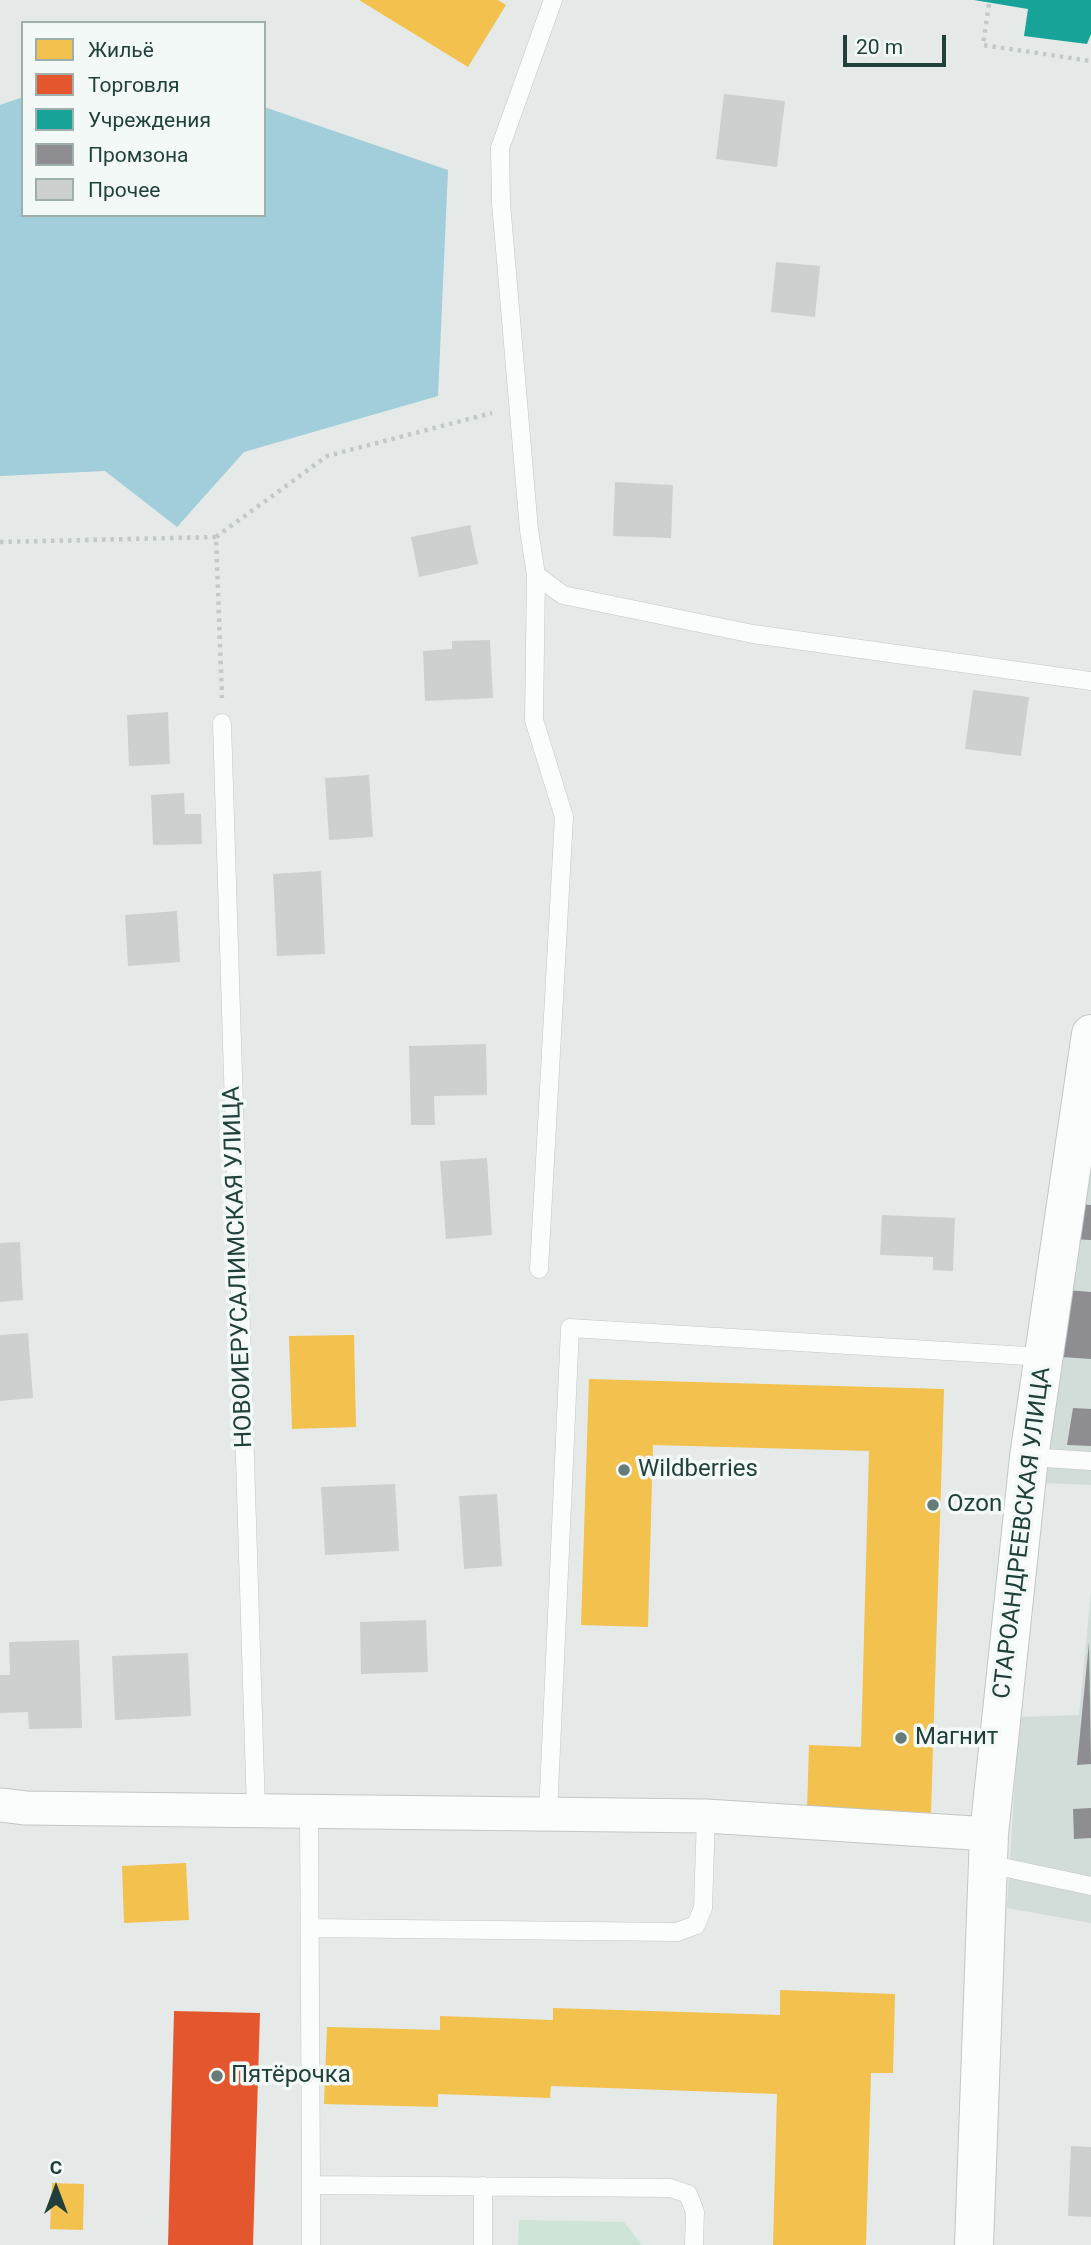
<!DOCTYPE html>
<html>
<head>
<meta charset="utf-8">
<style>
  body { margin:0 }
  #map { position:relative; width:1091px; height:2245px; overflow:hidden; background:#e5eae8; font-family:Roboto,sans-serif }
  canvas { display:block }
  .legend { position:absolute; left:21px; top:21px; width:245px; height:196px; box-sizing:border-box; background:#f3f9f7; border:2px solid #9fafac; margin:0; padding:9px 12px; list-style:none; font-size:21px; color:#21403b }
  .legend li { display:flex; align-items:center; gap:14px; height:35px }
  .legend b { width:35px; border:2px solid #9fafac }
  .north { position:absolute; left:21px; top:2154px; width:70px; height:70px; -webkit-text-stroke:5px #f3f9f7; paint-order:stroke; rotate:0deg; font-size:19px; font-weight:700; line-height:28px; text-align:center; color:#21403b }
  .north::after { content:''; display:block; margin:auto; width:24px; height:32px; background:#21403b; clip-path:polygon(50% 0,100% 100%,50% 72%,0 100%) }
  .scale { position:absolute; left:843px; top:35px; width:103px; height:32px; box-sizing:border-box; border:4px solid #21403b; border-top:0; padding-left:9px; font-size:21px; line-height:24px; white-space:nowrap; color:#21403b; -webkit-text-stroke:5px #f3f9f7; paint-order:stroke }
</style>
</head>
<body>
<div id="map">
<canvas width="1091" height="2245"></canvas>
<ul class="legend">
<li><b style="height:19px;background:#f2c14e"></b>Жильё</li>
<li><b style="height:19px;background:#e4572e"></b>Торговля</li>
<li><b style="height:19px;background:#17a398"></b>Учреждения</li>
<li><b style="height:19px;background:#8d8d92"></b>Промзона</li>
<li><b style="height:19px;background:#ccd1d0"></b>Прочее</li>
</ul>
<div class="north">С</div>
<div class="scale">20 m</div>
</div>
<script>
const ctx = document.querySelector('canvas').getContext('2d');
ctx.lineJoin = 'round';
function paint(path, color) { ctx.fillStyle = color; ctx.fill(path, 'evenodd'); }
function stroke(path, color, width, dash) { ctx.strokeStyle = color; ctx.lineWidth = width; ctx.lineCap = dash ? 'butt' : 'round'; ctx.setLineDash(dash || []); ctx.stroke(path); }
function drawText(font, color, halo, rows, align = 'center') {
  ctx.font = font + ' Roboto,sans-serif'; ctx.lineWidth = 7; ctx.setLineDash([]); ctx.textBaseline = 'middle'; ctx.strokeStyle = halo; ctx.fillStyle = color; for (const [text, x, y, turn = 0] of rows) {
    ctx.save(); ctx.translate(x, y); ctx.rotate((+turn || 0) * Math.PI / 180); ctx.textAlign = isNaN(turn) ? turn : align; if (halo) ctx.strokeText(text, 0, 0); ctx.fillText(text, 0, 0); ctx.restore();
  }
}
const built = new Path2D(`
  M1091 1039V1485L1046 1483Z
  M1091 1593V1923L1007 1908 1019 1717 1079 1715Z`);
const green = new Path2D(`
  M519 2220 624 2222 642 2245H518Z`);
const water = new Path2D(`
  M23 97V215H264V107L448 170 438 396 244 452 177 527 105 471 0 476V105Z`);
const homes = new Path2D(`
  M359 0H498L506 5 468 67Z
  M354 1335 356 1427 292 1429 289 1336Z
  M589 1379 944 1389 931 1813 807 1810 809 1745 861 1747 869 1451 653 1445 648 1627 581 1625Z
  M186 1863 189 1920 124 1923 122 1866Z
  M780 1990 895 1994 893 2073H871L866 2245H773L777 2094 551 2086 550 2098 438 2094V2107L324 2104 327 2027 440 2030V2016L553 2020V2008L780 2015Z
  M52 2183 84 2184 83 2230 50 2229Z`);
const shops = new Path2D(`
  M174 2011 260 2013 253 2245H168Z`);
const public = new Path2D(`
  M974 0H1091V34L1087 44 1024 36 1028 9Z`);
const industry = new Path2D(`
  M1075 1204 1091 1205V1240L1072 1239Z
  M1067 1290 1091 1292V1359L1062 1357Z
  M1073 1408 1091 1409V1446L1067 1445Z
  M1089 1642 1091 1764 1077 1765Z
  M1091 1808V1838L1074 1839 1073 1809Z`);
const building = new Path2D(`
  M724 94 785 101 777 167 716 159Z
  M776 262 820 266 815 317 771 312Z
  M615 482 673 485 671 538 613 536Z
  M470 525 478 564 419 577 411 537Z
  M490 640 493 698 425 701 423 651 452 649V641Z
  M973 690 1029 697 1021 756 965 749Z
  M168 712 170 764 129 766 127 715Z
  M369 775 373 837 329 840 325 778Z
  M184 793 185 814H201L202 844 153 845 151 795Z
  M321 871 325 954 277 956 273 874Z
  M177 911 180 962 128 966 125 915Z
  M486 1044 487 1095 434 1096 435 1125H411L409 1046Z
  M487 1158 492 1235 446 1239 440 1161Z
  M882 1215 955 1218 953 1271 933 1270V1257L880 1255Z
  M20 1242 23 1300 0 1302V1243Z
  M28 1333 33 1398 0 1401V1335Z
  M395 1484 399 1551 325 1555 321 1487Z
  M497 1494 502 1566 464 1569 459 1496Z
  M426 1620 428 1672 361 1674 360 1622Z
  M79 1640 82 1728 29 1729 28 1712 0 1713V1675H10L9 1642Z
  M188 1653 191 1716 115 1720 112 1656Z
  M1071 2146 1091 2147V2217L1068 2216Z`);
const path = new Path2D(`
  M989 4 983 45 1091 61
  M216 537 327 456 492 413
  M0 542 216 537 222 698`);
const service = new Path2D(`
  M553 0 500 148 501 203 529 530 536 575 563 595 753 634 1091 681
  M536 575 534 720 564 817 539 1269
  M222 723 256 1810
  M1029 1457 1091 1461
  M309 1811 311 2185 670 2188 688 2194 695 2212 694 2245
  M548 1814 570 1328 1044 1357
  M988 1864 1091 1886
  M310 1928 677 1932 696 1925 703 1908 706 1816
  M311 2185V2245
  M483 2245V2186`);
const minor = new Path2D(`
  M0 1805 26 1808 706 1816 989 1834`);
const tertiary = new Path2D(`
  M974 2245 989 1834 1029 1457 1091 1034`);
const markers = [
  [624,1470,7,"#667c78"],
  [933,1505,7,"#667c78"],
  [901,1738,7,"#667c78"],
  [217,2076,7,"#667c78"]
];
const streetNames = [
  ["НОВОИЕРУСАЛИМСКАЯ УЛИЦА",239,1267,-92],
  ["СТАРОАНДРЕЕВСКАЯ УЛИЦА",1023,1533,-83]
];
const poiNames = [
  ["Wildberries",638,1470],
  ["Ozon",947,1505],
  ["Магнит",915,1738],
  ["Пятёрочка",231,2076]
];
paint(built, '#d2dcd9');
paint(green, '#cde4d6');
paint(water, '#a2cddb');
paint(homes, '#f2c14e');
paint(shops, '#e4572e');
paint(public, '#17a398');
paint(industry, '#8d8d92');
paint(building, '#ccd1d0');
stroke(service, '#c2c7c5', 19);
stroke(minor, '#c2c7c5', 35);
stroke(tertiary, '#c2c7c5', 40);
stroke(path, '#c1cac9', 4.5, [3.5, 5]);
stroke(service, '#fbfcfc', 18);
stroke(minor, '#fbfcfc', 33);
stroke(tertiary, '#fbfcfc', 38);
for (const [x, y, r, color] of markers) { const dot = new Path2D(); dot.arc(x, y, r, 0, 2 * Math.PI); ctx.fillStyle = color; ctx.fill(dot); stroke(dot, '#f3f9f7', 2.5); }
drawText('24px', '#21403b', '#f3f9f7', streetNames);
drawText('24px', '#21403b', '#f3f9f7', poiNames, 'left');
</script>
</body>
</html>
